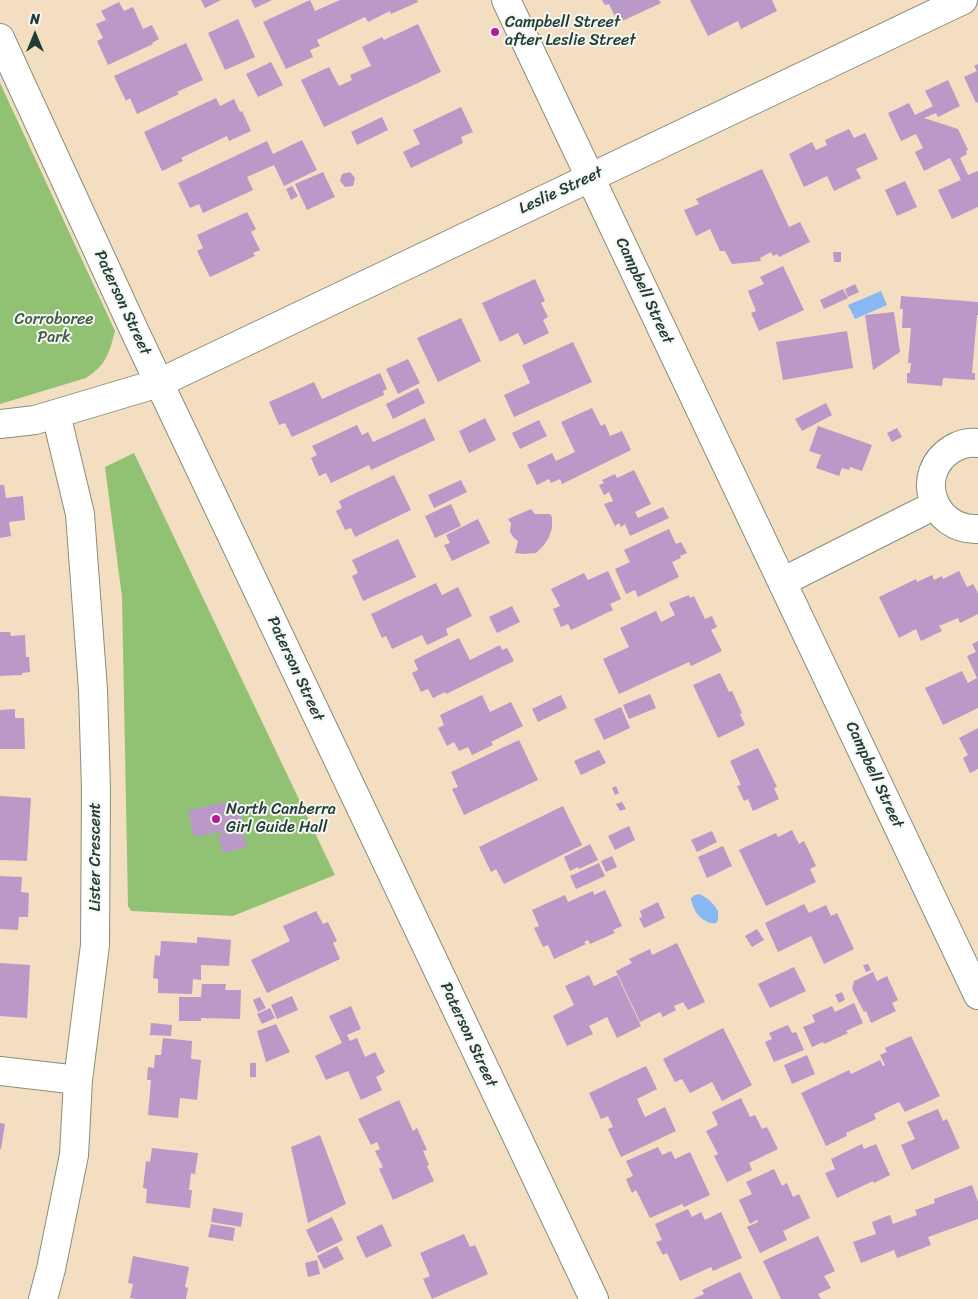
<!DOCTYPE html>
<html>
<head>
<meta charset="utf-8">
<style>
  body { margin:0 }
  #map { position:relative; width:978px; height:1299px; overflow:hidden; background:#f3dec1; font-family:Sriracha,sans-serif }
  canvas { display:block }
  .north { position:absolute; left:10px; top:10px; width:50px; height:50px; -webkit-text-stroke:4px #f6f6f2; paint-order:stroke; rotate:0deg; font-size:14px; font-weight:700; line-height:20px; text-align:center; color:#1f3d34 }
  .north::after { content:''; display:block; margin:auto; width:18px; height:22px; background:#1f3d34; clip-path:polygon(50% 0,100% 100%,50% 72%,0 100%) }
</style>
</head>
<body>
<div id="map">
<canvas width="978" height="1299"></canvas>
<div class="north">N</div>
</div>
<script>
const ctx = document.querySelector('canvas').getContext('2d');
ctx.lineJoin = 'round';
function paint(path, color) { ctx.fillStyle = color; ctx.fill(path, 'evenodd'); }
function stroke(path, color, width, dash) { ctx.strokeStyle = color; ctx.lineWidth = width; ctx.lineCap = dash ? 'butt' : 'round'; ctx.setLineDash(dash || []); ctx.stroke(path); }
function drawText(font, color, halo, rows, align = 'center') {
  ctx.font = font + ' Sriracha,sans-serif'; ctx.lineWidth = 4; ctx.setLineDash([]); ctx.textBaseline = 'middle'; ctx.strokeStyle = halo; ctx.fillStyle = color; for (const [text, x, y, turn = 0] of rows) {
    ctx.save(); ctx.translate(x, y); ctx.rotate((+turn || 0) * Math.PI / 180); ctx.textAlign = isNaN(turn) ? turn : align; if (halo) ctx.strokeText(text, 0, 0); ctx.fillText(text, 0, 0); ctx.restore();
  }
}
const green = new Path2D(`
  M0 83 115 331C109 354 106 365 86 378L0 404Z
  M134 453 335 875 233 916 131 911 128 906 122 597 105 467Z`);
const water = new Path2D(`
  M881 291 887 305 855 319 848 305Z
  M699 894C707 897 714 904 718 911V920L716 923C703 925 692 910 691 898L695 895Z`);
const building = new Path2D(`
  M201 0H221L205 8Z
  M251 0H272L255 8Z
  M310 0 315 11 340 0H417L418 2 391 14 390 11 368 22 365 17 317 40 320 46 310 50 313 57 286 69 263 22Z
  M602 0H659L661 3 618 23 609 4 605 5Z
  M690 0H772L777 11 741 29 738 21 708 36Z
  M119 2 124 11 133 7 143 29 152 25 159 39 152 43 153 44 108 65 97 41 103 38 96 24 106 20 101 11Z
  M238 19 255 57 225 70 208 33Z
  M418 24 441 72 324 127 301 80 329 67 339 86 352 80 350 75 371 66 362 47 382 37 384 40Z
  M186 43 203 80 177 92 179 94 137 114 130 98 126 101 114 76Z
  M271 62 283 85 258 97 246 74Z
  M978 64V102L976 103 964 77 977 71 974 66Z
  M948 80 960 106 938 117 936 113 924 118 958 129 968 150 966 151 967 154 960 158 968 175 978 171V207L952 219 938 190 961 180 950 158 924 171 915 152 923 148 916 134 901 141 888 113 909 103 915 115 933 106 925 91Z
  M216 98 220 106 234 99 240 112 242 111 251 131 229 141 227 136 181 158 183 161 162 171 144 132Z
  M461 107 473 132 461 137 463 143 411 168 403 152 420 144 413 130Z
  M382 117 388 130 357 145 351 132Z
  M849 129 854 138 865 133 878 159 856 169 861 178 834 191 827 176 804 187 789 154 812 142 816 150 827 145 825 140Z
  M302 140 317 170 284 186 274 165 247 177 253 190 203 213 199 204 190 208 178 183 267 141 273 154Z
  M762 169 789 227 800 222 810 242 779 257 777 254 773 256 771 252 760 258 761 261 732 264 725 251H720L710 229 696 236 684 210 699 204 696 199Z
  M323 172 335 197 307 210 295 184Z
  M350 172 355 178 353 186 345 187 340 181 342 174Z
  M905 181 917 207 897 216 885 190Z
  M292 186 298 196 291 200 286 189Z
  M247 212 256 229 251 232 260 250 253 253 255 256 210 277 197 251 203 248 197 235Z
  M833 252H841V262H834Z
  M783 266 804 310 759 331 751 313 756 311 748 291 764 284 760 277Z
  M535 279 545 301 541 303 548 317 543 320 549 333 524 345 518 333 500 342 482 303Z
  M855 284 859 292 848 297 845 289Z
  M843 289 848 298 824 309 820 300Z
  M901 296 978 302V315H977L972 373H975V380L943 378 942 386 907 383V373H910L911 363H908L911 328H902L903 309H900Z
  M894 312 900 352 873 370 865 315Z
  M461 318 481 361 438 382 417 338Z
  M847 331 853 368 783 380 776 342Z
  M573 342 592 382 514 417 504 395 530 383 522 365Z
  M408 359 420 383 398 394 386 369Z
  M380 373 387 389 383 391 384 395 292 437 285 423 279 425 269 402 314 382 322 399Z
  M418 388 425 403 393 419 386 404Z
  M826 403 832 415 802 431 795 419Z
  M592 408 601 426 605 424 610 436 622 431 631 450 562 484 560 479 551 483 549 479 537 485 527 465 552 453 556 461 575 452 561 422Z
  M425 418 435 440 371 470 369 465 331 483 326 473 319 476 311 458 317 455 312 446 357 425 362 435 368 432 373 442Z
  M485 418 496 440 469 453 459 431Z
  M539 420 547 436 520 449 512 433Z
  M818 426 872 445 862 471 850 467 849 470 842 468 839 476 816 468 821 455 809 451Z
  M897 428 902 437 892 442 887 433Z
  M634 470 651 504 635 512 638 518 663 507 669 518 630 536 625 524 621 527 619 523 615 526 604 504 613 501 609 492 604 495 599 485 604 483 602 480 615 474 617 478Z
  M394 475 411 510 355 537 351 528 345 530 336 511 342 508 339 501Z
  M461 480 467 492 434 508 428 495Z
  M0 485H4L6 498 23 496 25 520 9 522 11 536 0 538Z
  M451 504 461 526 435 538 425 516Z
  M531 509 535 514H550L552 517V528L549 537 544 545 536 553 524 554 515 553 518 541 514 538 510 532 511 523 508 519Z
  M478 519 490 543 452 561 444 545 450 543 446 535Z
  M669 529 676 544 681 542 687 553 680 556 681 558 672 562 679 577 638 597 635 590 626 594 615 569 630 562 624 550Z
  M398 539 416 577 363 601 352 576 358 573 352 560Z
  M608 571 621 599 610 604 613 610 571 630 568 624 561 627 553 609 560 606 551 589 584 573 588 580Z
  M959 571 967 587 973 584 978 593V614L960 623 958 618 939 626 942 631 921 641 916 629 899 638 879 597 916 579 917 582 932 575 934 580 942 576 943 579Z
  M436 583 442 595 458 587 472 616 446 629 448 635 427 645 422 635 392 649 386 636 382 638 371 614Z
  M689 595 690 598 694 596 705 619 712 616 717 627 711 630 722 651 691 666 689 662 619 694 603 659 629 647 620 628 656 611 661 622 675 615 669 603Z
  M512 606 520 622 497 633 489 617Z
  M0 632H10L11 636 25 635 26 657H29L30 672 22 673V675L0 676Z
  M459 638 470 660 500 645 502 650 507 648 514 661 446 694 445 692 433 698 428 689 421 692 412 673 418 670 414 660Z
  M978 641V708L943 725 925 688 962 671 968 683 977 678 967 656 976 652 972 644Z
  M720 673 729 692 732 691 742 713 740 714 745 725 718 738 693 685Z
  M650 694 656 708 629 719 623 705Z
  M482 695 490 712 511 702 523 726 491 742 493 745 472 755 468 747 459 751 454 742 447 746 438 728 444 725 440 715Z
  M561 695 567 708 538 722 532 709Z
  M621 707 630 728 604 740 594 719Z
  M15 709V718H24L25 749H0V710Z
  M978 728V769L970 773 963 758 968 755 959 738Z
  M519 740 538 780 464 815 452 789 458 787 451 772Z
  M758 748 777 787 774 788 779 799 753 811 748 799 744 801 737 786 741 785 730 761Z
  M599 750 606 763 581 775 574 761Z
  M616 786 619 793 615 795 612 788Z
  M0 796 31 798 27 861 0 860Z
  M238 800 244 827 194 837 188 810Z
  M622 802 626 809 620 811 616 804Z
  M563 806 582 845 504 884 496 869 491 872 479 847Z
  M629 826 635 840 615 850 608 836Z
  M242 828 247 847 223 853 218 834Z
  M792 830 799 844 804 841 816 866 810 869 816 882 766 906 739 850 776 833 778 837Z
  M712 831 717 842 697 852 691 840Z
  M590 844 598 860 579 869 578 867 570 871 564 857Z
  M723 846 732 866 707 878 698 857Z
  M612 856 617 867 606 872 601 861Z
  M599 863 605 876 576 889 570 876Z
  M0 876 22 877 21 892 29 893 28 917H19L18 930 0 929Z
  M605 890 622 926 613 930 615 933 590 944 588 940 584 942 586 944 554 959 548 945 543 947 534 928 539 926 532 910 565 895 568 902 593 891 594 895Z
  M658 902 665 918 644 928 639 918 642 917 640 911Z
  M804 904 809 913 826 905 831 916 837 913 854 949 824 964 811 936 778 952 765 923Z
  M316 911 323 924 328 922 337 941 333 943 340 959 267 993 251 960 290 941 283 926Z
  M757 929 764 940 752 947 745 936Z
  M197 937 231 940 229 966 201 965V980L193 979 192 994 158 993V979L153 978 155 955 160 956 161 941 197 943Z
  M677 943 705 1002 688 1010 683 1002 674 1006 676 1010 663 1017 660 1012 640 1022 616 971 632 963 629 959 650 949 652 955Z
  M0 963 30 965 27 1018 0 1016Z
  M868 964 871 970 866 972 863 965Z
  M794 967 806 991 770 1008 758 984Z
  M873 972 877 981 887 976 898 1000 892 1003 896 1011 871 1023 866 1011 864 1012 852 989 854 981Z
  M589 975 594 986 617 975 641 1026 617 1038 607 1017 589 1026 593 1034 567 1046 553 1016 574 1005 565 986Z
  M202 984H226L225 990H241L240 1019 201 1018V1021H179V997H201Z
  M842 992 845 1000 839 1003 835 995Z
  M292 996 298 1010 277 1019 271 1005Z
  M260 997 266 1008 258 1012 253 1000Z
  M854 1003 863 1023 846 1031 848 1033 824 1044 823 1042 812 1047 803 1027 815 1022 812 1015 832 1006 835 1012Z
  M351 1006 361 1029 347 1035 350 1041 357 1038 365 1057 375 1052 385 1072 376 1077 382 1090 361 1100 348 1071 326 1080 315 1056 342 1043 329 1016Z
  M270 1008 275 1018 262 1024 257 1014Z
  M151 1023 172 1025 171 1036 150 1035Z
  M276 1024 290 1052 266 1062 257 1031Z
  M788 1025 792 1033 796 1032 804 1050 774 1062 765 1042 772 1039 769 1033Z
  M723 1028 752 1085 722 1101 712 1082 690 1093 682 1079 675 1082 663 1059Z
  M911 1036 940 1096 905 1112 899 1102 874 1114 876 1119 846 1133 847 1136 826 1146 801 1093 849 1070 851 1074 880 1060 883 1066 885 1065 880 1055 887 1052 885 1048Z
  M163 1038 192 1041 191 1059 201 1060 197 1100 180 1098 178 1118 148 1115 151 1080H147L148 1067 154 1068 155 1055H161Z
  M807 1055 815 1074 792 1084 784 1065Z
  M250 1063H256V1077H250Z
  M646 1066 657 1089 637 1099 645 1117 665 1107 676 1131 621 1157 608 1129 613 1127 608 1116 601 1119 589 1093Z
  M741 1098 750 1117 755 1115 762 1129 767 1127 778 1149 749 1163 752 1170 727 1182 714 1156 718 1154 706 1131 718 1125 712 1112Z
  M399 1100 413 1131 417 1128 427 1150 423 1151 429 1165 427 1166 434 1181 393 1200 379 1169 383 1167 375 1151 380 1149 377 1142 371 1145 358 1119Z
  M938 1109 943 1121 947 1119 960 1148 912 1170 901 1145 915 1139 907 1122Z
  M0 1123 5 1124 1 1149H0Z
  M320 1135 346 1204 308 1223 291 1147Z
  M862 1144 864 1149 876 1144 890 1175 874 1183 873 1181 837 1198 825 1173 835 1169 831 1159Z
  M658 1147 662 1155 671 1151 675 1159 690 1152 710 1195 684 1207 682 1204 650 1218 636 1190 632 1193 626 1179 633 1176 626 1161Z
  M152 1148 198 1153 195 1174 191 1173 189 1190H192L190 1208 146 1203 147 1189 143 1188 146 1161 150 1162Z
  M774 1169 782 1186 787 1183 793 1197 799 1194 810 1218 783 1231 787 1240 760 1253 747 1227 758 1222 757 1220 750 1224 739 1200 752 1194 746 1182Z
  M972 1185 978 1202V1219L928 1237 931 1245 897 1258 894 1250 861 1263 853 1242 876 1234 872 1222 890 1215 893 1224 917 1215 915 1210 935 1203 934 1199Z
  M213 1208 243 1213 241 1227 211 1222Z
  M688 1209 692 1217 701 1212 705 1220 721 1212 742 1258 713 1271 711 1267 680 1281 667 1253 663 1255 656 1242 662 1240 655 1224Z
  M332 1217 343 1240 317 1253 306 1230Z
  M211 1224 235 1228 233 1241 208 1237Z
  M382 1224 392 1246 366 1258 356 1237Z
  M464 1234 470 1247 475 1245 488 1274 432 1299 423 1279 430 1276 420 1253Z
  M818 1236 835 1271 824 1276 831 1288 818 1294 821 1299H781L763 1261Z
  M337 1246 344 1259 324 1269 317 1256Z
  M133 1256 189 1267 185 1287 188 1288 186 1299H137L130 1298 133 1284 128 1283Z
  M317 1260 320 1274 308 1277 305 1263Z
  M740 1272 753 1299H693L704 1294 702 1290Z`);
const minor = new Path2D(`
  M506 0 978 995
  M0 38 135 332 594 1299
  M0 424 35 420 159 383 963 0
  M978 443C969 442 960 444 952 449 913 473 932 531 978 529
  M782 582 935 505
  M0 1071 78 1080
  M43 1299 51 1269 74 1155 78 1080 95 945 96 789 93 690 80 514 56 414`);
const markers = [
  [495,32,5,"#b5179e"],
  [216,819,5,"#b5179e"]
];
const poiNames = [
  ["Campbell Street",505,23],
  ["after Leslie Street",505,41],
  ["North Canberra",226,810],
  ["Girl Guide Hall",226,828]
];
const streetNames = [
  ["Leslie Street",561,191,-25],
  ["Campbell Street",644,291,65],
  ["Paterson Street",122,303,65],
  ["Paterson Street",295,669,65],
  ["Campbell Street",874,775,65],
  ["Lister Crescent",96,857,-90],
  ["Paterson Street",468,1035,65]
];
const parkNames = [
  ["Corroboree",54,320],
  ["Park",54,338]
];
paint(green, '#91c273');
paint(water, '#88b8f3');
paint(building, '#ba98c8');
stroke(minor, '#898e7a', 30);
stroke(minor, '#fff', 28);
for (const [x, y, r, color] of markers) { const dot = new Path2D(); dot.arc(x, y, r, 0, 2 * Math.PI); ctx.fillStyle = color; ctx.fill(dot); stroke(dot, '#f6f6f2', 2); }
drawText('16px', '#1f3d34', '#f6f6f2', poiNames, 'left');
drawText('16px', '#1f3d34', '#f6f6f2', streetNames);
drawText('16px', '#3c5e44', '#f6f6f2', parkNames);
</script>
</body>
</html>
